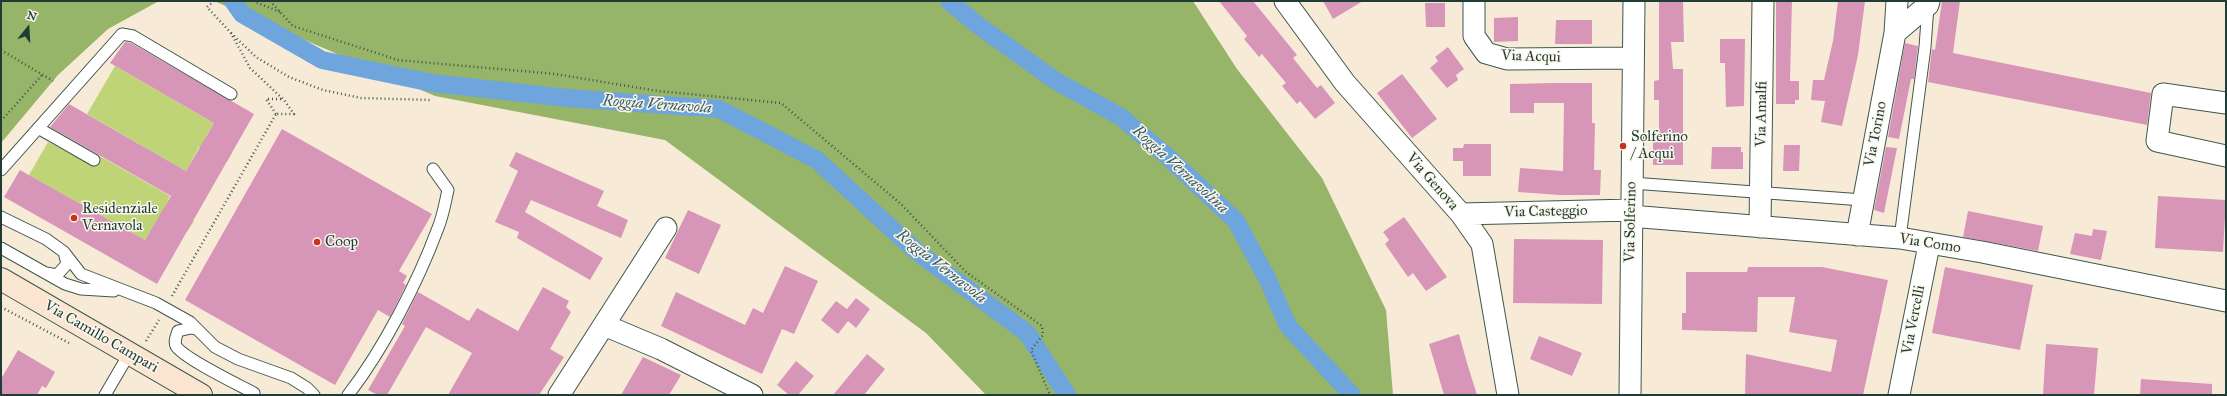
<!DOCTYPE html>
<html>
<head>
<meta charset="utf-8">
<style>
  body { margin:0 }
  #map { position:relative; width:2227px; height:396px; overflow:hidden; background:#f7ebd8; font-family:"IM FELL Great Primer",serif }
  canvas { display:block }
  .frame { position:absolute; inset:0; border:2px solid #1f3d34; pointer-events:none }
  .north { position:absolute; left:8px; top:8px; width:40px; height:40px; -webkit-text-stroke:3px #fbf7ec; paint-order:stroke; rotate:18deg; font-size:11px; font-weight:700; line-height:16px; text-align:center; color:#1f3d34 }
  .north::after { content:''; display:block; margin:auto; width:14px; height:18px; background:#1f3d34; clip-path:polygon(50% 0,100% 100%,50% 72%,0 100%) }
</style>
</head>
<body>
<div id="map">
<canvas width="2227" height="396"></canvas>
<div class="frame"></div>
<div class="north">N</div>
</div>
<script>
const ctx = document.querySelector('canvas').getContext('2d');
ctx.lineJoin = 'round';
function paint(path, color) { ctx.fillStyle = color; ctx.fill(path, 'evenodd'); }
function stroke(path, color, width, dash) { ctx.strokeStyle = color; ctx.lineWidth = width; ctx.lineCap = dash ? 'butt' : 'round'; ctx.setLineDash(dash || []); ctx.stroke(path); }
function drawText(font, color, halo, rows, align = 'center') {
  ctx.font = font + ' "IM FELL Great Primer",serif'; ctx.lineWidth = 3; ctx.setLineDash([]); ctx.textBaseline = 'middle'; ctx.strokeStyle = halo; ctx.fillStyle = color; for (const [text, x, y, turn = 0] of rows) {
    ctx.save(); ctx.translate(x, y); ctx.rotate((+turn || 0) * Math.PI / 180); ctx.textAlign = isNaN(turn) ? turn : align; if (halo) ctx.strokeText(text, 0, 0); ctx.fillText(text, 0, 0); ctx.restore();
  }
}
const green = new Path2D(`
  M115 66 214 123 205 138 232 153 227 162 199 147 186 171 87 114Z
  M48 142 91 165 98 155 170 196 166 205 194 221 187 232 159 217 145 240 29 175Z`);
const forest = new Path2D(`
  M1 1H159L108 29 58 75 1 143Z
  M214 1H1193L1237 69 1322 178 1386 310 1393 395H986L926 333 665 140 435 96Z`);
const canal = new Path2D(`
  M233 1 242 14 322 60 432 83 567 98 719 109 817 160 916 251 1027 333 1067 395
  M949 1 979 26 1056 81 1121 117 1169 158 1236 221 1268 280 1288 326 1352 395`);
const building = new Path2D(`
  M1219 1H1253L1297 55 1293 58 1317 88 1321 85 1335 103 1315 119 1300 101 1297 104 1282 86 1286 83 1262 54 1259 57 1244 39 1247 36Z
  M1323 1H1363L1333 19Z
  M1659 1H1683L1684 42H1671L1673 69H1683V165H1653V133H1659V100H1654V81L1659 80Z
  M1776 1H1792L1790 81H1799V100H1795V104H1776Z
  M1838 1H1865L1858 55 1842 126 1821 122 1825 101 1811 100 1813 80H1824L1833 41Z
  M1942 1H1960L1953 53 2151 93 2147 125 1928 82 1932 49 1935 50Z
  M1425 3H1445V27H1426Z
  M1518 17V41L1494 42V18Z
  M1556 20H1592V44H1555Z
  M1720 39H1745L1744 106 1726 107 1725 63H1720Z
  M125 42 131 43 254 114 157 284 4 197 20 170 145 240 171 196 50 127 69 104 186 171 214 123 110 63Z
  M1905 43 1918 46 1914 79H1911L1899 139 1888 137Z
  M1448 47 1464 69 1456 75 1458 80 1447 88 1430 68 1438 61 1435 57Z
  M1402 74 1437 119 1412 138 1377 93Z
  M1554 83H1592V123H1595L1594 170H1601L1600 195H1559L1518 192 1520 168 1563 171 1564 103H1534V113H1510V84Z
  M282 129 432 214 399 271 407 276 403 283 406 285 390 317 378 310 335 385 185 300Z
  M1464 144H1491V176H1463V161H1453V148H1463Z
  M1784 145H1800L1799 171H1783Z
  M1712 147H1741V152H1743V169H1711Z
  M1886 147 1897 148 1884 213 1874 210Z
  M516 152 604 191 597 206 628 220 621 238 531 200 525 212 603 258 590 280 517 238 519 232 495 222 518 171 509 166Z
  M2158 196 2226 200 2223 252 2155 248Z
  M688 210 721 225 699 274 665 258Z
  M1968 211 2043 226 2038 251 1963 237Z
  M1404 217 1447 277 1426 291 1413 273 1408 277 1385 244 1389 240 1383 232Z
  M2093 229 2107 231 2101 260 2070 254 2075 233 2092 236Z
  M1514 239 1603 240 1602 304 1513 303Z
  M785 266 818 281 794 334 782 329 762 374 661 326 676 292 745 325 753 308 763 313Z
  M1748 267H1822L1888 280 1863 395H1745L1746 354 1831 372 1837 340 1789 332 1795 297H1758L1757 332 1682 330V313H1686V272H1747Z
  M1945 267 2033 285 2020 350 1932 333Z
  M543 287 569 301 566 307 571 312 550 349 564 357 539 395H448L472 353 426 327 387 395H378L368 390 405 326 402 324 418 292 469 321 477 308 518 331Z
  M856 298 870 309 856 328 848 321 838 334 821 320 836 301 847 309Z
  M1459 334 1467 363 1477 395H1444L1429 344Z
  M1539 336 1582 353 1572 376 1530 359Z
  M2046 344 2098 348 2094 395H2043Z
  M18 350 55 372 46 388 42 386 37 395H1V379Z
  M867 354 885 369 864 395H833Z
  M643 357 681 375 669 395H621Z
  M796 361 814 376 798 395H789L777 385Z
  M2141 379 2212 384V395H2140Z`);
const path = new Path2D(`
  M214 1 207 7 231 33 250 68 284 100 294 114H276
  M253 1 280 12
  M270 1 293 26 398 60 555 74 658 91 781 103 901 204 966 272 1042 326 1043 335 1031 350 1050 395
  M231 33 256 57 289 77 323 90 361 98 432 100
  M1 50 53 81
  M276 114 266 99H284
  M1 121 42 75
  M172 296 276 114
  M1 307 69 343
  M146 341 159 320`);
const lane = new Path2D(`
  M38 128 94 160
  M1 170 122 34 133 36 231 94
  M1632 183 1863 200
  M1 217 46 239 64 252 67 264 57 275 46 273
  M1900 238 1925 47 1928 6
  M1 248 65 284 81 289 114 291
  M64 252 81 274 156 303 190 322 215 347 238 359 291 378 307 388 314 395
  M197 329 191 328 178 331C176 337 174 341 176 346 183 358 239 385 254 393
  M105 395 129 354
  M348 395C383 350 418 282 438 228 443 216 445 203 448 190L433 169`);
const street = new Path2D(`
  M1285 1 1345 83 1461 214 1482 244 1508 395
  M1474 1V36L1486 53 1507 59 1632 58
  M1895 33 1928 5 1929 1
  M2226 103 2163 94 2157 141 2226 156
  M1461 214 1632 210
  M1630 216 1900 238 1982 252 2226 301
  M1760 227 1763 1
  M1857 235 1895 33 1897 1
  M604 325 661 349 752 395
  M559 395 666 228
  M1630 395 1634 1
  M1899 395 1929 245`);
const secondary = new Path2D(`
  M1 279 201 395`);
const markers = [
  [1623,146,4,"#c8321e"],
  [74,218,4,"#c8321e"],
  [317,242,4,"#c8321e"]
];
const streetNames = [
  ["Via Acqui",1531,57,2],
  ["Via Amalfi",1762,114,-89],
  ["Via Torino",1876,134,-79],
  ["Via Genova",1432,182,49],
  ["Via Casteggio",1546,212,-1],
  ["Via Solferino",1631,222,-89],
  ["Via Como",1930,244,9],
  ["Via Vercelli",1914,320,-79],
  ["Via Camillo Campari",101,337,30]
];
const poiNames = [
  ["Solferino",1631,137],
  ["/ Acqui",1631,154],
  ["Residenziale",82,209],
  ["Vernavola",82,226],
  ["Coop",325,242]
];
const waterNames = [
  ["Roggia Vernavola",657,105,4],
  ["Roggia Vernavolina",1180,170,42],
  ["Roggia Vernavola",941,267,38]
];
paint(green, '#bfd377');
paint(forest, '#97b568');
stroke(canal, '#6da5dc', 18);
paint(building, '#d796b7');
stroke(lane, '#3f574d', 13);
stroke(street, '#3f574d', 23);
stroke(secondary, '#3f574d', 24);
stroke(path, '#3f574d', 2.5, [1, 3]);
stroke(lane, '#fff', 11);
stroke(street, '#fff', 21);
stroke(secondary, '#fce5d0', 22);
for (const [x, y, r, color] of markers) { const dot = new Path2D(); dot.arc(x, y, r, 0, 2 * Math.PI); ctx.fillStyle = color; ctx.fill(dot); stroke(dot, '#fbf7ec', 1.5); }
drawText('15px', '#1f3d34', '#fbf7ec', streetNames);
drawText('15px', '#1f3d34', '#fbf7ec', poiNames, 'left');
drawText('italic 16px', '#365c66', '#fbf7ec', waterNames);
</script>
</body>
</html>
